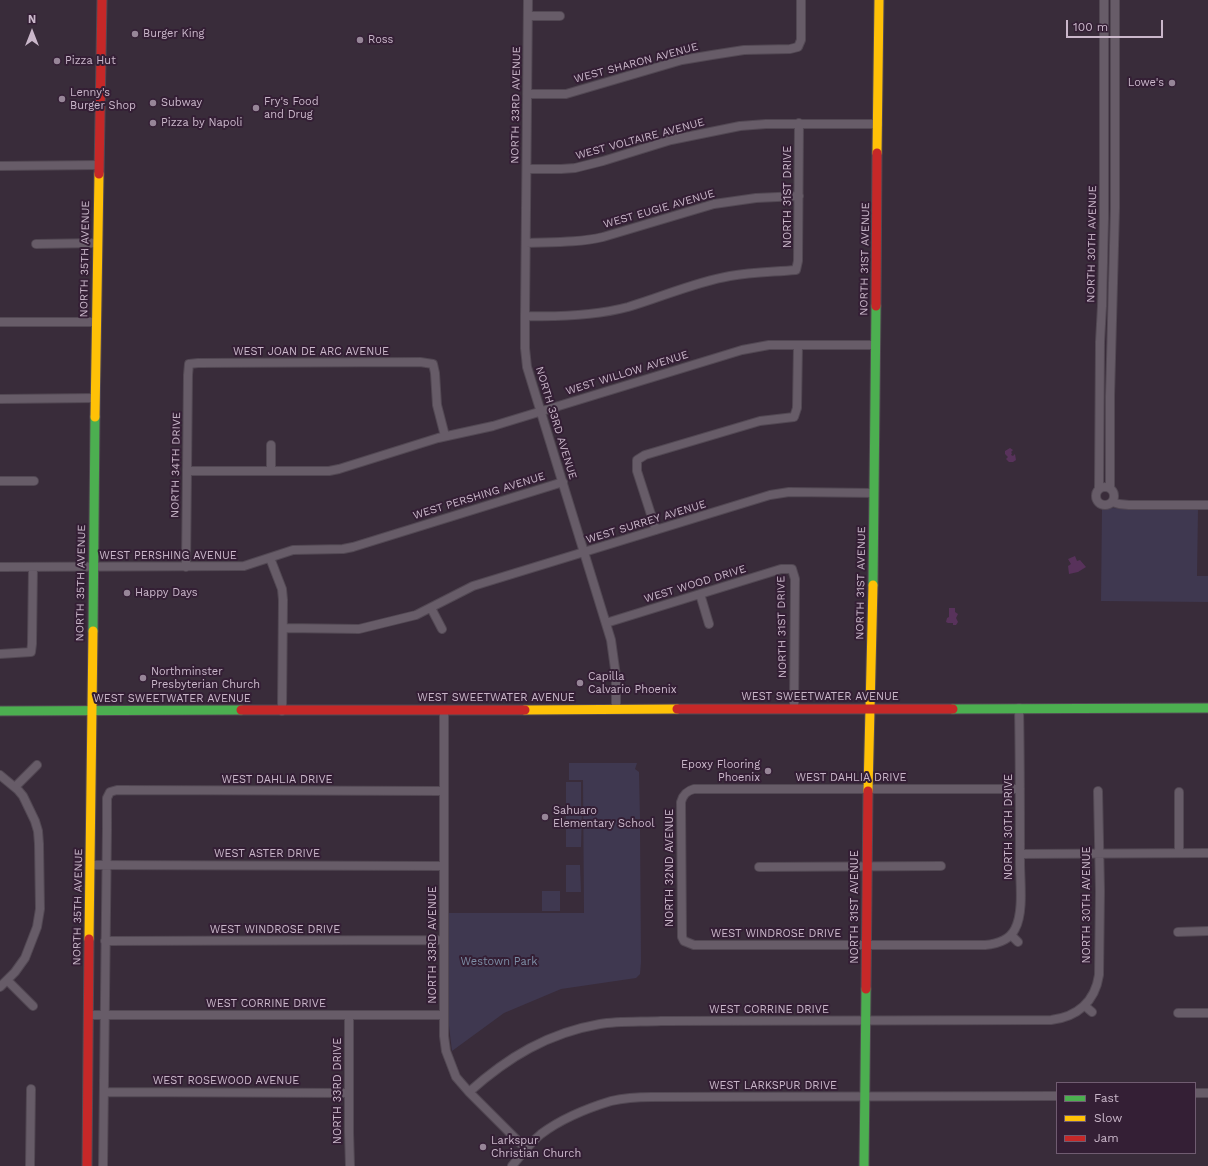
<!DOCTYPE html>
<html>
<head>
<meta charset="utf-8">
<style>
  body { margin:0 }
  #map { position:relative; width:1208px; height:1166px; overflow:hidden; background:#392c3a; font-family:"Work Sans",sans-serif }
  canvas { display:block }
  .legend { position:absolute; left:1056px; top:1082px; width:140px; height:72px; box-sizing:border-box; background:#341f35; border:1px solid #705c71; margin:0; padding:5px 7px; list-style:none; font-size:12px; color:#cab7ca }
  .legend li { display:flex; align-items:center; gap:8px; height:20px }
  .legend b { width:20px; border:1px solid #705c71 }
  .north { position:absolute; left:12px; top:12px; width:40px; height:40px; -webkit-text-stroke:3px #341f35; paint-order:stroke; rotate:0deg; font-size:11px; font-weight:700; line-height:16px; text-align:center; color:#cab7ca }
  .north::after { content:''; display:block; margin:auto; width:14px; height:18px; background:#cab7ca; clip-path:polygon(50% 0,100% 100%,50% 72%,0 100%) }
  .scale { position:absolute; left:1066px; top:20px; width:97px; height:18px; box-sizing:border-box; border:2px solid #cab7ca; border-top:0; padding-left:5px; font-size:12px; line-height:14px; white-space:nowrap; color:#cab7ca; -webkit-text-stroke:3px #341f35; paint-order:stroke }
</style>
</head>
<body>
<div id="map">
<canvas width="1208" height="1166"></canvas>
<ul class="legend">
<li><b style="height:5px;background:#4caf50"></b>Fast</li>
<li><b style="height:5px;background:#ffc107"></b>Slow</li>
<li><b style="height:5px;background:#c62828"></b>Jam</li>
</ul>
<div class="north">N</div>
<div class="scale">100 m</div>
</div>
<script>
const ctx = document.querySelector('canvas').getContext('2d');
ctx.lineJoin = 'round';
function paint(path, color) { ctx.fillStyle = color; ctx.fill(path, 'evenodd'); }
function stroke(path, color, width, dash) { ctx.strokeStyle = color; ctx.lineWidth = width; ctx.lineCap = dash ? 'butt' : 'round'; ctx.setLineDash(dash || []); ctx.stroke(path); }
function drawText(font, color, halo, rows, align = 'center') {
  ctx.font = font + ' "Work Sans",sans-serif'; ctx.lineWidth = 4; ctx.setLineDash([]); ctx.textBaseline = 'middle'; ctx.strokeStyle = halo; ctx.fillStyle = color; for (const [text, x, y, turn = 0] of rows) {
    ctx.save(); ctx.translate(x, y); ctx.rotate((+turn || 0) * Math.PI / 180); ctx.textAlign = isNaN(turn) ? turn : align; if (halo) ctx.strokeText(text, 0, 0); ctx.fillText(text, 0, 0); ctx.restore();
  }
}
const green = new Path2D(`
  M1102 508 1198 509 1197 576H1208V602L1101 601Z
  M569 763H637L635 769 639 772 640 819H633V827H640L641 962 640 974 636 978 561 989 504 1013 452 1051 449 1026V913H584L583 780H569Z
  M566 782H581V808H566Z
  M566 810H582L581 847H566Z
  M566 865H580L581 892H566Z
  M542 891H560V911H542Z`);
const water = new Path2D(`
  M1010 448 1013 450 1011 452 1012 453 1011 455 1013 456 1015 454 1016 460 1013 462H1009L1006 459 1008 457 1005 454V451Z
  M1075 556 1077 561 1080 560 1086 567 1078 572 1069 574 1068 566 1071 564 1068 559Z
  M949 608H955V612L958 614 956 618 958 622 956 625H953V623H948L946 622 947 618 949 617Z`);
const street = new Path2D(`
  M528 0 525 316V348L527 367 611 640 616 676V709
  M528 16H560
  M527 94H566L682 60 712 55 744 50 790 49 798 47 801 40V0
  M0 166 98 165
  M527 169H561L575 168 603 161 671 140 740 126 766 124H878
  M526 243C552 242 577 243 603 237L714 204 756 198 799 196
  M36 244 97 243
  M525 316C559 317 594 316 628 307 662 297 695 282 730 276 752 272 774 272 796 270L798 261 799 123
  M0 322H96
  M0 399 95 398
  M271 445V471
  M187 471H329L339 469 438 438 493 426 742 350 769 345H876
  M0 481H34
  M1096 496a9 9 0 1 1 18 0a9 9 0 1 1-18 0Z
  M1110 488V396L1115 208V0
  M1099 489 1100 342 1102 306 1104 219V0
  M1112 502 1119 504 1129 505H1208
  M656 530 637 471V460L645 455 760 421 794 417 797 408 798 345
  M270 558 282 589 283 600 282 711
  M0 567 244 566 293 550 343 549 353 547 563 482
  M186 567 188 375 189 364 198 363 420 362 433 364 435 373 437 405 445 436
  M700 594 709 624
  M431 608 442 629
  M606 623 781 569H792L795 579 794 709
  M283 628 359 629 416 615 473 586 770 495 789 492 874 493
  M0 654 31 652 32 644 33 567
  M1019 708C1020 759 1020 811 1020 862 1020 882 1024 912 1015 929 1009 941 997 944 985 945H694L684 941 682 937 681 802C683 795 686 791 694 789H1020
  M444 710V1036L446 1051 456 1077 469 1092 526 1149
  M0 775 18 790 23 796 35 821 38 831 39 844 40 909 37 927 25 958 15 972 0 987
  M15 787 37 765
  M1179 792V853
  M1020 854 1208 853
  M90 865 444 866
  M759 867 941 866
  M1178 932 1208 931
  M1011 935 1018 942
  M105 941 444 940
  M7 980 33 1006
  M1085 1006 1092 1012
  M1178 1013H1208
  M89 1015H444
  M349 1015V1132L350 1166
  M104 1092 349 1093
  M469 1092C508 1057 548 1033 600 1024 618 1021 642 1022 661 1021L1051 1020C1077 1017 1095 1002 1099 975L1100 891 1098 791
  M1195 1093H1208
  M30 1166 31 1089
  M103 1166 107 828V798L110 792 117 790 444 791
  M512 1166C521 1155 530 1143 541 1134 561 1119 588 1108 611 1101 624 1098 638 1097 652 1097L1057 1096`);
const fast = new Path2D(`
  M873 585 876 306
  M93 631 95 417
  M953 709 1208 708
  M0 711 241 710
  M864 1166 866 989`);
const slow = new Path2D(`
  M877 153 879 0
  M95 417 99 174
  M525 710 677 709
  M868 791 873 585
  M89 939 93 631`);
const jam = new Path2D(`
  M99 174 102 0
  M876 306 877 153
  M677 709H953
  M241 710H525
  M866 989 868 791
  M87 1166 89 939`);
const markers = [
  [135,34,4,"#978698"],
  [360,40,4,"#978698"],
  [57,61,4,"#978698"],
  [1172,83,4,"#978698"],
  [62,99,4,"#978698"],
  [153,103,4,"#978698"],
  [256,108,4,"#978698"],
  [153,123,4,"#978698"],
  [127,593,4,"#978698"],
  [143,678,4,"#978698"],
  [580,683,4,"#978698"],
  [768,771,4,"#978698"],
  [545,817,4,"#978698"],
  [483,1147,4,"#978698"]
];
const poiNames = [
  ["Burger King",143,34],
  ["Ross",368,40],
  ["Pizza Hut",65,61],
  ["Lowe's",1164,83,"right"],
  ["Lenny's",70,93],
  ["Burger Shop",70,106],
  ["Fry's Food",264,102],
  ["and Drug",264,115],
  ["Subway",161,103],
  ["Pizza by Napoli",161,123],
  ["Happy Days",135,593],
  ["Northminster",151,672],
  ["Presbyterian Church",151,685],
  ["Capilla",588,677],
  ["Calvario Phoenix",588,690],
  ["Epoxy Flooring",760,765,"right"],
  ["Phoenix",760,778,"right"],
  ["Sahuaro",553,811],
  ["Elementary School",553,824],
  ["Larkspur",491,1141],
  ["Christian Church",491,1154]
];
const streetNames = [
  ["WEST SHARON AVENUE",636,63,-15],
  ["NORTH 33RD AVENUE",516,105,-89],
  ["WEST VOLTAIRE AVENUE",640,139,-15],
  ["NORTH 31ST DRIVE",788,197,-90],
  ["WEST EUGIE AVENUE",659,209,-16],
  ["NORTH 30TH AVENUE",1092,244,-89],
  ["NORTH 35TH AVENUE",85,259,-89],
  ["NORTH 31ST AVENUE",865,259,-89],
  ["WEST JOAN DE ARC AVENUE",311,352],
  ["WEST WILLOW AVENUE",627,373,-17],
  ["NORTH 33RD AVENUE",556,423,73],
  ["NORTH 34TH DRIVE",176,465,-89],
  ["WEST PERSHING AVENUE",479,496,-17],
  ["WEST SURREY AVENUE",646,522,-17],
  ["WEST PERSHING AVENUE",168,556],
  ["NORTH 35TH AVENUE",81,583,-89],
  ["NORTH 31ST AVENUE",861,583,-89],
  ["WEST WOOD DRIVE",695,584,-17],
  ["NORTH 31ST DRIVE",782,627,-91],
  ["WEST SWEETWATER AVENUE",820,697],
  ["WEST SWEETWATER AVENUE",496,698],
  ["WEST SWEETWATER AVENUE",172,699],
  ["WEST DAHLIA DRIVE",851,778],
  ["WEST DAHLIA DRIVE",277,780],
  ["NORTH 30TH DRIVE",1009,827,-90],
  ["WEST ASTER DRIVE",267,854],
  ["NORTH 32ND AVENUE",670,868,-90],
  ["NORTH 30TH AVENUE",1087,905,-90],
  ["NORTH 35TH AVENUE",78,907,-89],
  ["NORTH 31ST AVENUE",855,907,-90],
  ["WEST WINDROSE DRIVE",275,930],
  ["WEST WINDROSE DRIVE",776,934],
  ["NORTH 33RD AVENUE",433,945,-90],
  ["WEST CORRINE DRIVE",266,1004],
  ["WEST CORRINE DRIVE",769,1010],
  ["WEST ROSEWOOD AVENUE",226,1081],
  ["WEST LARKSPUR DRIVE",773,1086],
  ["NORTH 33RD DRIVE",338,1091,-90]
];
const parkNames = [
  ["Westown Park",499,962]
];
paint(green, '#3f3850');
paint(water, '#58325b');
stroke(street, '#524853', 10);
stroke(fast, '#524853', 11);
stroke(slow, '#524853', 11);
stroke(jam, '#524853', 11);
stroke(street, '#675c68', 8);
stroke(fast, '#4caf50', 9);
stroke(slow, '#ffc107', 9);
stroke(jam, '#c62828', 9);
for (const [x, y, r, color] of markers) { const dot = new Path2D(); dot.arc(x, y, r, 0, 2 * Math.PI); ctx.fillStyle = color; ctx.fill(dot); stroke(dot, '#341f35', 1.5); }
drawText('11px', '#cab7ca', '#341f35', poiNames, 'left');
drawText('11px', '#cab7ca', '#341f35', streetNames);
drawText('11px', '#7d8ea5', '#341f35', parkNames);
</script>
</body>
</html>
